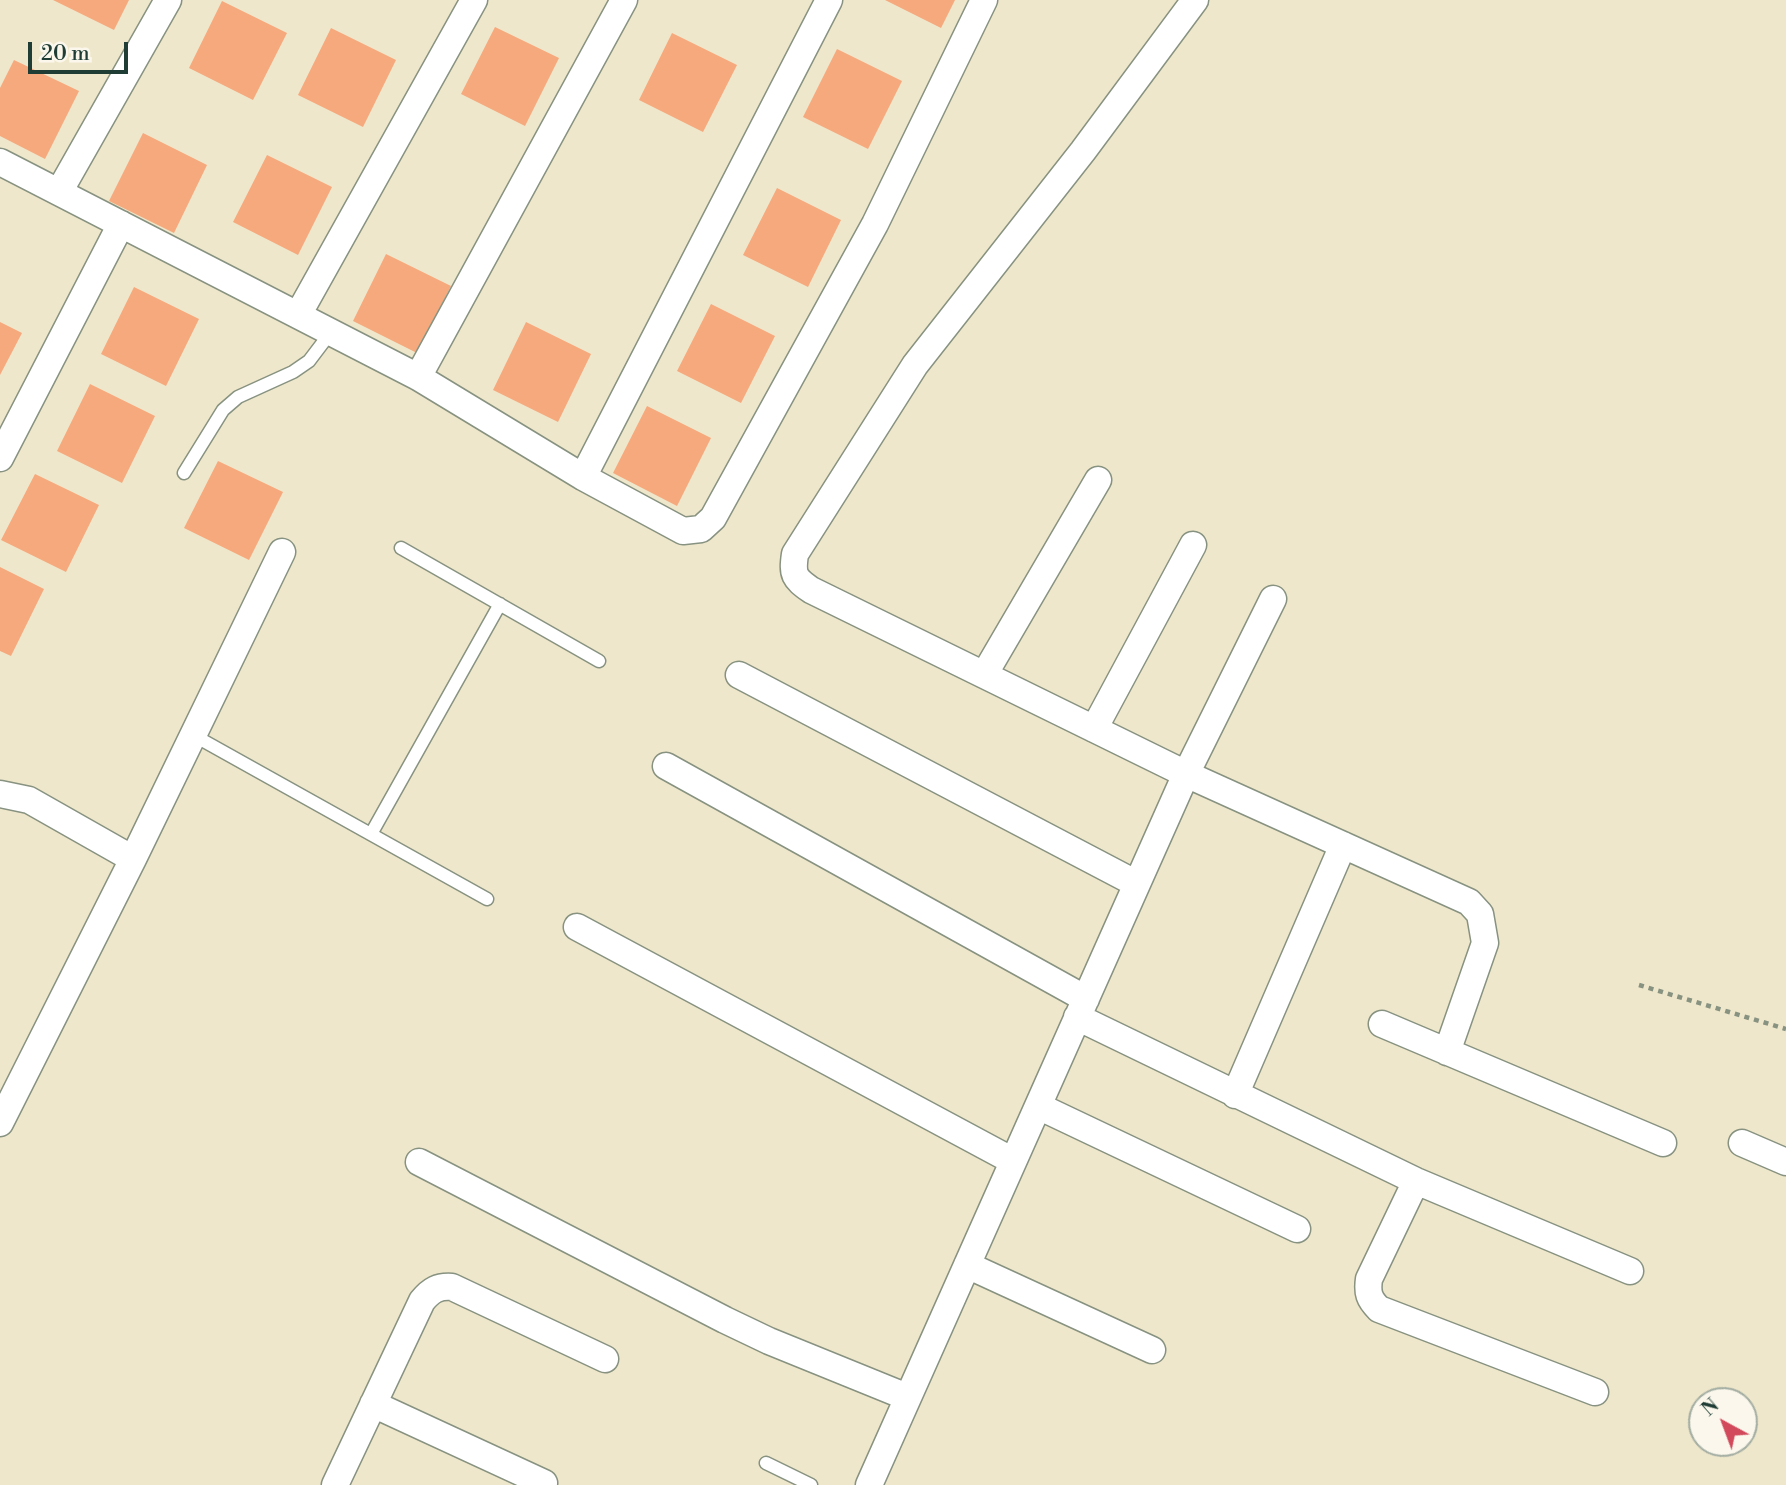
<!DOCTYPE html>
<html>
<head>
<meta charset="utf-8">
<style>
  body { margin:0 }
  #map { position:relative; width:1786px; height:1485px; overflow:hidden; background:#efe7cb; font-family:"Libre Bodoni",serif }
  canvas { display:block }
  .north { position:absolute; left:1688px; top:1387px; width:70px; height:70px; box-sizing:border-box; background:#fbf7ec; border:2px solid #a3ada2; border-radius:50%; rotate:319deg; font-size:19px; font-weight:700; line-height:28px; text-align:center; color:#1f3d34 }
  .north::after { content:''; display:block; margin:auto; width:24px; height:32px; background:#d1495b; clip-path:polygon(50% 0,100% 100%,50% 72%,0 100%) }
  .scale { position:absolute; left:28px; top:42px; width:100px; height:32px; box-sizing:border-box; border:4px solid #1f3d34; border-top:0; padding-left:9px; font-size:21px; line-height:24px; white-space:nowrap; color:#1f3d34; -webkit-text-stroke:5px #fbf7ec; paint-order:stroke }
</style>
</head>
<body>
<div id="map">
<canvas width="1786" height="1485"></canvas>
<div class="north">N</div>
<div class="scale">20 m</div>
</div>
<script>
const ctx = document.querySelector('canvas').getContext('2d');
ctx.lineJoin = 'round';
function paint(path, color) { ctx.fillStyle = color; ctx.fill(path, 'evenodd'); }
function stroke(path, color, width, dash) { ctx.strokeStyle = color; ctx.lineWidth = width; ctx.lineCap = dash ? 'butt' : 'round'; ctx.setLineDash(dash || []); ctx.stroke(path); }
const building = new Path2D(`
  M53 0H129L114 30Z
  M885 0H955L941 28Z
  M222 1 287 33 253 100 189 68Z
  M495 27 559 58 525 126 461 94Z
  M331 28 396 60 363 127 298 95Z
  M672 33 737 65 703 132 639 100Z
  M837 49 902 81 868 149 803 117Z
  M14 60 79 91 45 159 0 136V88Z
  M143 133 207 165 174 233 109 201Z
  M267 155 332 187 298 255 233 222Z
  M777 188 841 220 808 287 743 255Z
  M386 254 451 286 417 353 353 321Z
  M134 287 199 319 166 386 101 354Z
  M711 304 775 336 741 403 677 371Z
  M0 322 22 333 0 375Z
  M526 322 591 354 558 422 493 390Z
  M90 384 155 416 122 483 57 451Z
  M647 406 711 438 677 506 613 473Z
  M218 461 283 492 249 560 184 528Z
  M35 474 99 505 66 572 1 540Z
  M0 567 44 589 11 656 0 651Z`);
const path = new Path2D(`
  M1639 985 1786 1029`);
const lane = new Path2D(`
  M184 473 223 410 238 397 293 372 309 361 331 332
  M401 548 599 661
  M193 735 487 899
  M371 834 500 604
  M766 1463 811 1485`);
const street = new Path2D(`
  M1195 0 1083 151 915 365 795 554C792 575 794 578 811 590L1186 774 1469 902 1480 914 1485 943 1447 1052
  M0 162 418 377 583 477 683 531 701 529 713 518 875 224 984 0
  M59 192 168 0
  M298 315 474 0
  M418 377 624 0
  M0 458 121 224
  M583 477 829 0
  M739 675 1137 884
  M984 675 1098 480
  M1094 729 1193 545
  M666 766 1086 999
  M0 794 29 800 133 859
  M577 927 1013 1161
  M1077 1017 1416 1181 1630 1271
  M1382 1024 1663 1143
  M1235 1095 1343 845
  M1038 1106 1297 1229
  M0 1123 133 859 282 552
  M1742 1143 1786 1162
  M419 1162 725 1320 769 1341 907 1397
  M1416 1181 1369 1279C1367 1293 1369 1299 1379 1309L1595 1392
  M967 1265 1152 1350
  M373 1404 544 1483
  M335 1485 422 1301C431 1290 438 1286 452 1287L605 1359
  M869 1485 1186 774 1273 599`);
paint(building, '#f6a97d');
stroke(lane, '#879280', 15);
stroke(street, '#879280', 29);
stroke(path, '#879280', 4.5, [5, 5]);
stroke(lane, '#fff', 12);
stroke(street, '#fff', 26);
</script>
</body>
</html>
